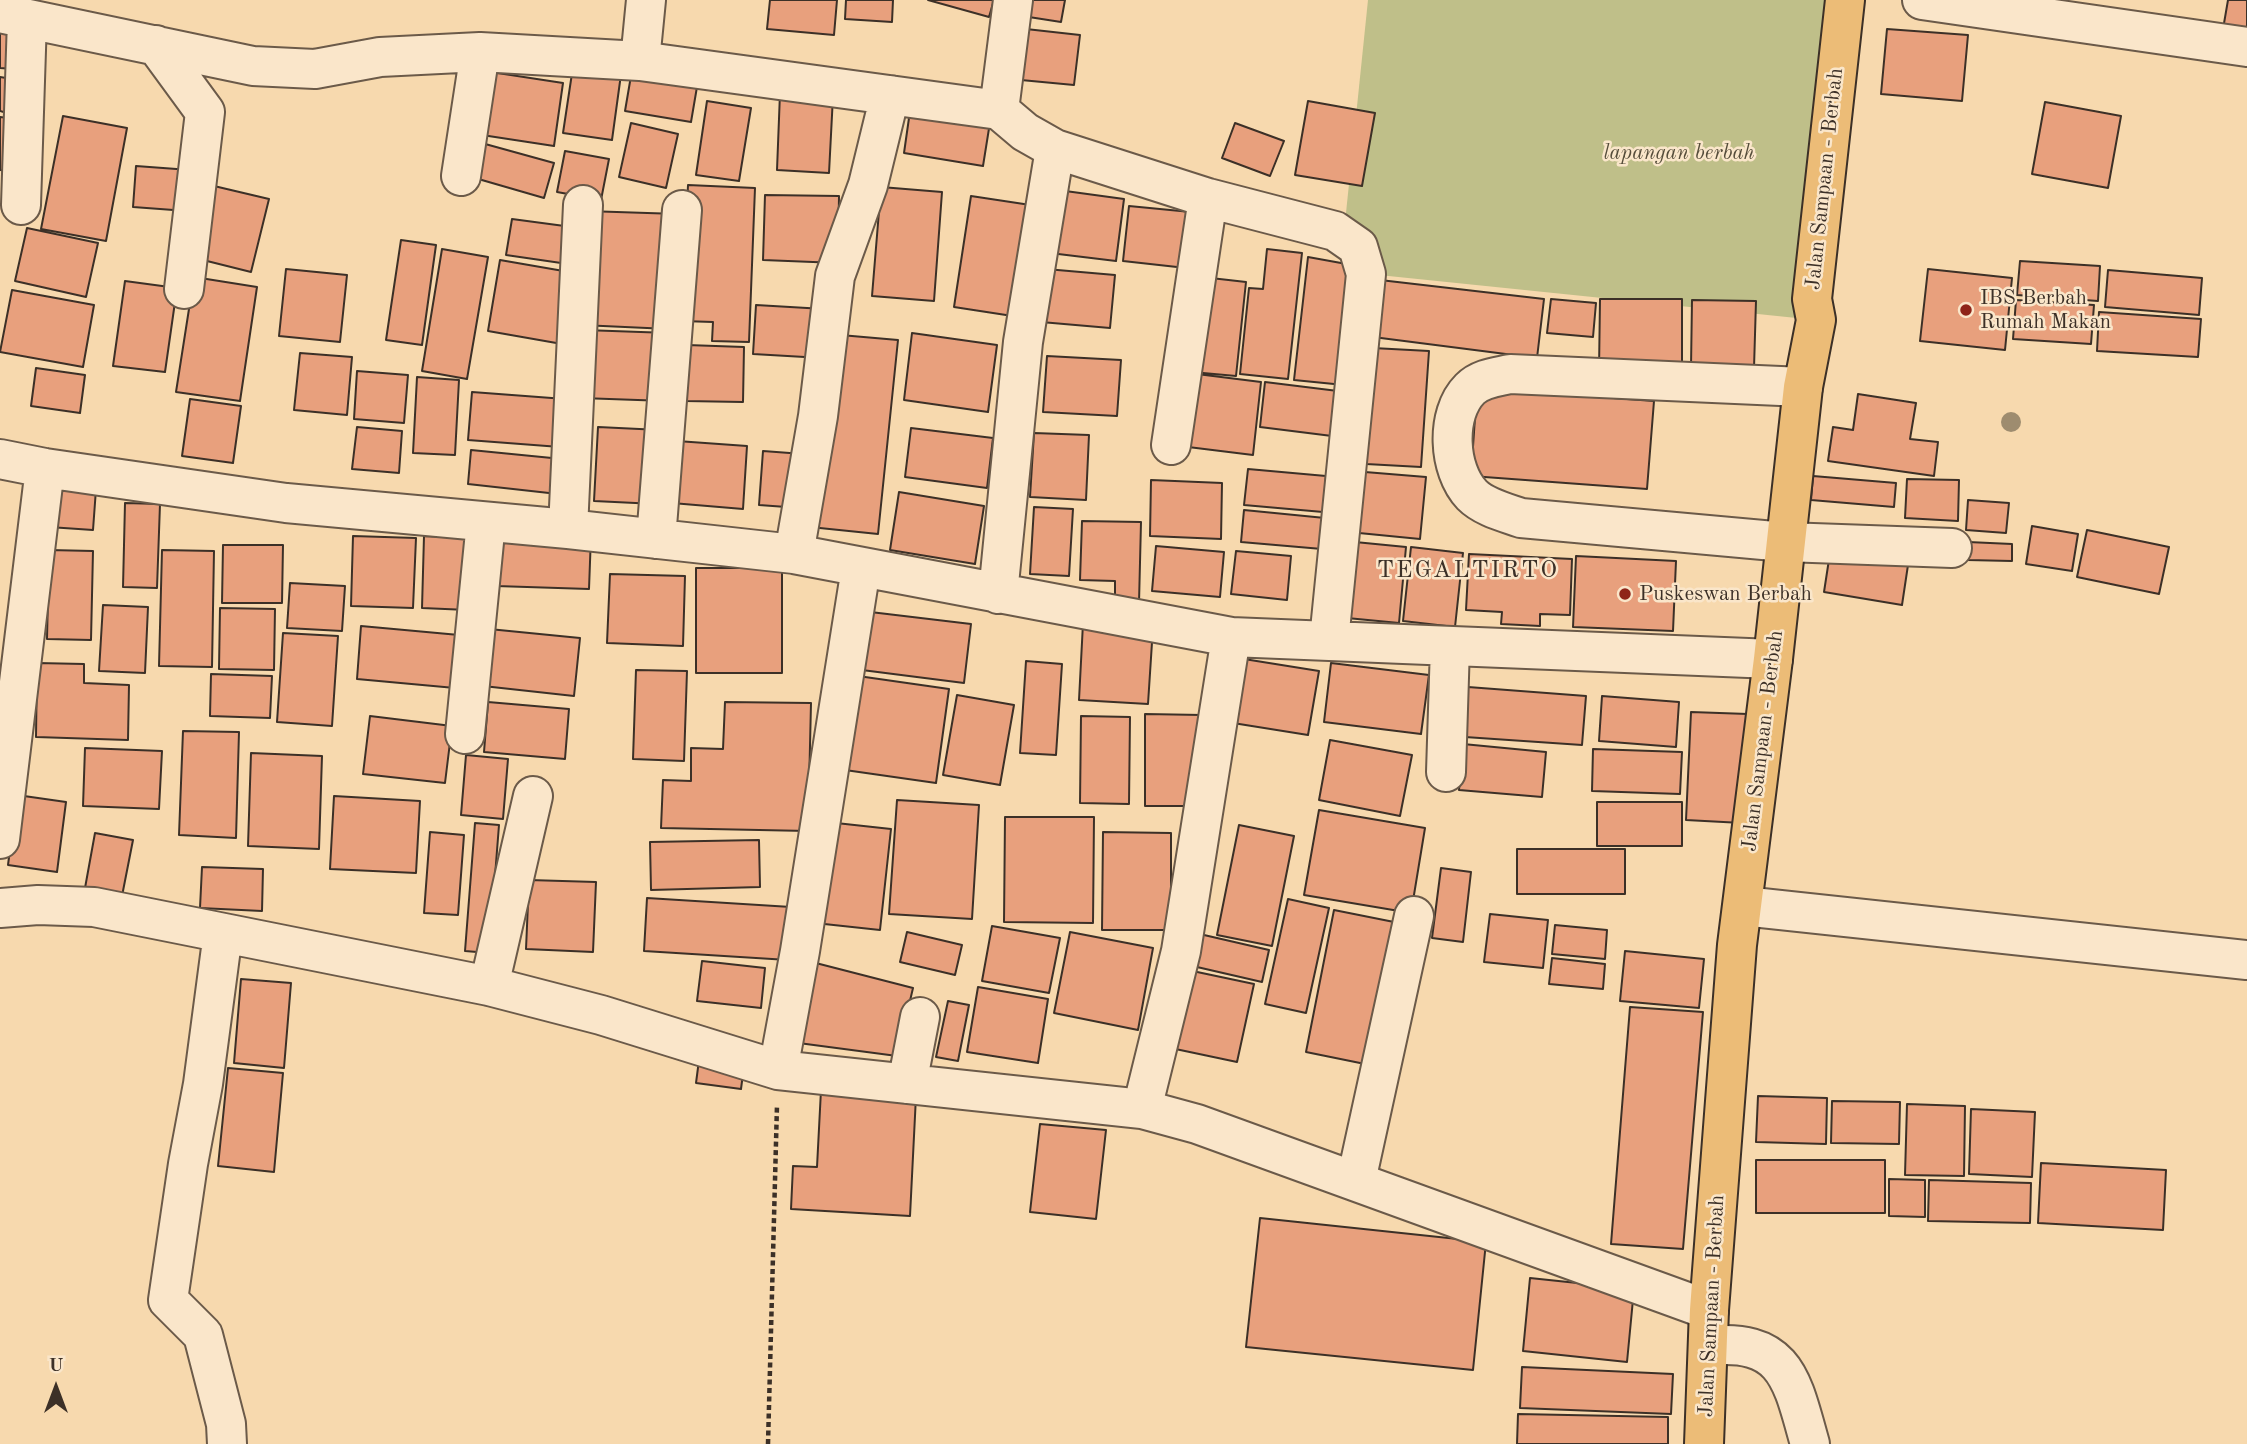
<!DOCTYPE html>
<html>
<head>
<meta charset="utf-8">
<style>
  body { margin:0 }
  #map { position:relative; width:2247px; height:1444px; overflow:hidden; background:#f7d9ae; font-family:"Old Standard TT",serif }
  canvas { display:block }
  .north { position:absolute; left:21px; top:1353px; width:70px; height:70px; -webkit-text-stroke:5px #fae6ca; paint-order:stroke; rotate:0deg; font-size:19px; font-weight:700; line-height:28px; text-align:center; color:#3c3027 }
  .north::after { content:''; display:block; margin:auto; width:24px; height:32px; background:#3c3027; clip-path:polygon(50% 0,100% 100%,50% 72%,0 100%) }
</style>
</head>
<body>
<div id="map">
<canvas width="2247" height="1444"></canvas>
<div class="north">U</div>
</div>
<script>
const ctx = document.querySelector('canvas').getContext('2d');
ctx.lineJoin = 'round';
function paint(path, color) { ctx.fillStyle = color; ctx.fill(path, 'evenodd'); }
function stroke(path, color, width, dash) { ctx.strokeStyle = color; ctx.lineWidth = width; ctx.lineCap = dash ? 'butt' : 'round'; ctx.setLineDash(dash || []); ctx.stroke(path); }
function drawText(font, color, halo, rows, align = 'center') {
  ctx.font = font + ' "Old Standard TT",serif'; ctx.lineWidth = 5; ctx.setLineDash([]); ctx.textBaseline = 'middle'; ctx.strokeStyle = halo; ctx.fillStyle = color; for (const [text, x, y, turn = 0] of rows) {
    ctx.save(); ctx.translate(x, y); ctx.rotate((+turn || 0) * Math.PI / 180); ctx.textAlign = isNaN(turn) ? turn : align; if (halo) ctx.strokeText(text, 0, 0); ctx.fillText(text, 0, 0); ctx.restore();
  }
}
const green = new Path2D(`
  M1368 0H1850L1816 320 1340 271Z`);
const building = new Path2D(`
  M770 0H837L834 35 767 29Z
  M846 0H893L892 22 845 19Z
  M928 0H994L989 17Z
  M1018 0H1065L1061 22 1016 15Z
  M2228 0H2247V38L2222 35Z
  M0 19 19 22 14 69 0 68Z
  M1026 29 1080 35 1074 85 1021 80Z
  M1887 29 1968 35 1962 101 1881 94Z
  M574 60 622 67 612 140 563 133Z
  M632 70 698 81 691 122 625 111Z
  M491 72 563 83 554 146 482 135Z
  M0 77 12 79 7 113 0 111Z
  M780 93 833 96 829 173 777 170Z
  M707 101 751 108 739 181 696 175Z
  M1308 101 1375 113 1362 186 1295 175Z
  M2045 102 2121 116 2108 188 2032 174Z
  M911 104 991 116 983 166 904 153Z
  M63 116 127 128 106 241 41 229Z
  M0 117 15 119 9 171 0 170Z
  M631 123 678 134 666 188 619 177Z
  M1235 123 1284 141 1270 176 1222 158Z
  M478 142 554 163 544 198 468 176Z
  M565 151 609 159 601 200 557 192Z
  M136 166 190 170 187 211 133 207Z
  M688 185 755 188 749 342 712 341 713 322 682 321Z
  M214 186 269 199 251 272 195 258Z
  M881 187 942 192 934 301 872 296Z
  M1058 190 1124 199 1116 261 1050 253Z
  M765 195 839 196 838 263 763 260Z
  M971 196 1037 206 1019 317 954 307Z
  M1129 206 1201 213 1195 269 1123 261Z
  M586 211 678 214 669 329 581 325Z
  M512 219 572 227 568 264 506 255Z
  M27 228 98 243 86 297 15 281Z
  M401 240 436 245 422 345 386 340Z
  M442 249 488 257 467 379 422 371Z
  M1267 249 1302 253 1288 379 1240 374 1249 288 1263 289Z
  M1308 257 1352 265 1344 385 1294 380Z
  M500 260 575 273 562 344 488 331Z
  M2020 261 2100 266 2098 301 2017 295Z
  M286 269 347 275 340 342 279 336Z
  M1046 269 1115 275 1110 328 1041 322Z
  M1928 269 2012 278 2005 350 1920 341Z
  M2108 270 2202 278 2199 315 2105 307Z
  M194 277 257 287 240 401 176 392Z
  M1202 277 1246 282 1236 376 1192 372Z
  M1380 280 1544 299 1537 358 1373 337Z
  M125 281 177 288 165 372 113 366Z
  M12 290 94 305 83 367 0 352Z
  M1551 299 1596 303 1593 337 1547 333Z
  M1600 299H1682V372L1599 371Z
  M1692 300 1756 301 1754 368 1691 367Z
  M2016 300 2094 305 2091 344 2013 339Z
  M756 305 824 309 822 358 753 354Z
  M2099 312 2201 319 2198 357 2097 351Z
  M584 330 669 333 666 401 581 398Z
  M912 333 997 345 988 412 904 400Z
  M829 334 898 340 878 534 810 527Z
  M687 345 744 347 743 402 685 401Z
  M1373 348 1429 351 1421 467 1366 464Z
  M300 353 352 357 347 415 294 410Z
  M1047 356 1121 360 1117 416 1043 412Z
  M36 368 85 375 80 413 31 406Z
  M357 371 408 375 404 423 354 419Z
  M1189 373 1261 382 1253 455 1180 446Z
  M417 377 459 380 455 455 413 453Z
  M1265 382 1346 392 1340 437 1260 427Z
  M1477 388 1654 401 1647 489 1471 476Z
  M472 392 565 399 560 447 468 440Z
  M1858 394 1916 403 1910 439 1938 442 1934 476 1828 461 1833 427 1853 430Z
  M190 399 241 406 233 463 182 456Z
  M357 427 402 431 399 473 352 469Z
  M598 427 660 430 656 504 594 501Z
  M911 428 993 438 987 488 905 477Z
  M1034 433 1089 435 1086 500 1030 497Z
  M677 441 747 446 743 509 672 503Z
  M471 450 562 459 558 494 468 484Z
  M763 451 803 454 800 508 759 505Z
  M1248 469 1326 476 1323 512 1244 505Z
  M1365 472 1426 477 1420 539 1359 533Z
  M1813 476 1896 483 1894 507 1811 500Z
  M1907 479 1959 480 1958 521 1905 518Z
  M1151 480 1222 483 1221 539 1150 536Z
  M52 486 96 489 93 530 49 527Z
  M899 492 984 506 975 564 890 550Z
  M1968 500 2009 503 2006 533 1966 530Z
  M125 503 160 504 157 588 123 587Z
  M1034 507 1073 509 1069 576 1030 574Z
  M1244 510 1325 518 1322 549 1241 542Z
  M1082 521 1141 522 1139 603 1115 602V581L1080 580Z
  M2032 526 2078 534 2072 571 2026 564Z
  M2087 530 2169 547 2159 594 2077 577Z
  M498 533 591 535 589 589 496 586Z
  M353 536 416 538 413 608 351 606Z
  M424 536 470 538 468 610 422 608Z
  M1355 542 1406 547 1399 623 1347 618Z
  M1968 542 2012 544V561L1967 560Z
  M223 545H283L282 603H222Z
  M1156 546 1224 552 1220 597 1152 591Z
  M1411 547 1463 553 1455 627 1403 621Z
  M49 550 93 551 91 640 47 639Z
  M162 550 214 551 212 667 159 666Z
  M1236 551 1291 556 1287 600 1231 594Z
  M1830 553 1908 565 1902 605 1824 592Z
  M1469 554 1572 559 1570 615 1540 614V626L1501 624 1502 612 1466 610Z
  M1576 556 1676 561 1673 631 1573 627Z
  M696 568H782V673H696Z
  M610 574 685 576 683 646 607 643Z
  M290 583 345 586 342 631 287 628Z
  M103 605 148 607 145 673 99 671Z
  M220 608 275 609 274 670 219 669Z
  M862 611 971 624 964 683 854 669Z
  M1083 623 1153 627 1148 704 1079 700Z
  M361 626 459 635 455 688 357 679Z
  M489 629 580 638 574 696 483 686Z
  M283 633 338 636 332 726 277 722Z
  M1244 659 1319 671 1308 735 1233 723Z
  M1026 661 1062 664 1056 755 1020 753Z
  M37 663 84 664V683L129 685 128 740 36 737Z
  M1331 663 1429 675 1421 734 1324 722Z
  M636 670 687 671 684 761 633 759Z
  M211 674 272 676 270 718 210 716Z
  M858 676 949 689 936 783 845 770Z
  M1468 687 1586 696 1582 745 1465 737Z
  M957 695 1014 705 1000 785 943 775Z
  M1602 696 1679 702 1676 747 1599 741Z
  M488 702 569 709 565 759 484 752Z
  M725 702 811 703 808 831 661 828 663 780 691 781V748L723 749Z
  M1691 712 1748 714 1742 823 1686 820Z
  M1145 714 1202 715 1201 806H1145Z
  M370 716 452 726 445 783 363 774Z
  M1081 716 1130 717 1129 804 1080 803Z
  M183 731 239 732 236 838 179 835Z
  M1330 740 1412 755 1400 816 1319 800Z
  M1463 744 1546 752 1542 797 1459 790Z
  M85 748 162 751 159 809 83 806Z
  M1593 749 1682 752 1680 794 1592 791Z
  M251 753 322 756 319 849 248 846Z
  M466 755 508 759 503 819 461 815Z
  M17 795 66 802 57 872 8 865Z
  M334 796 420 801 416 873 330 869Z
  M897 800 979 805 972 919 889 914Z
  M1597 802H1682V846H1597Z
  M1319 810 1425 828 1411 913 1304 895Z
  M1005 817H1094L1093 923 1004 922Z
  M827 822 891 829 880 930 815 923Z
  M475 823 499 825 489 953 465 951Z
  M1239 825 1294 836 1272 946 1217 935Z
  M430 832 464 835 458 915 424 913Z
  M1103 832 1171 833V930H1102Z
  M95 833 133 840 122 896 85 888Z
  M759 840 760 887 651 890 650 842Z
  M1517 849H1625V894H1517Z
  M202 867 263 869 262 911 200 908Z
  M1441 868 1471 872 1463 942 1432 938Z
  M529 880 596 882 593 952 526 949Z
  M647 898 791 907 788 960 644 951Z
  M1288 899 1329 908 1306 1013 1265 1004Z
  M1334 910 1394 922 1365 1064 1306 1052Z
  M1490 914 1548 920 1543 968 1484 962Z
  M1555 925 1607 930 1605 959 1552 954Z
  M992 926 1060 938 1049 993 982 981Z
  M907 932 962 945 955 975 900 962Z
  M1070 932 1153 948 1138 1030 1054 1013Z
  M1191 932 1269 950 1262 982 1184 964Z
  M1625 951 1704 959 1699 1008 1620 1001Z
  M1552 958 1605 964 1603 989 1549 984Z
  M702 961 765 968 761 1008 697 1001Z
  M808 961 913 988 897 1056 791 1042Z
  M1183 969 1254 984 1237 1062 1166 1047Z
  M241 979 291 983 284 1068 234 1063Z
  M978 987 1048 999 1038 1063 967 1052Z
  M948 1001 969 1005 958 1061 936 1057Z
  M1630 1007 1703 1012 1683 1249 1611 1244Z
  M699 1060 744 1066 741 1089 696 1083Z
  M228 1068 283 1073 274 1172 218 1166Z
  M821 1090 916 1096 910 1216 791 1209 793 1166 817 1167Z
  M1758 1096 1827 1098 1826 1144 1756 1142Z
  M1832 1101 1900 1102 1899 1144 1831 1143Z
  M1907 1104 1965 1106 1964 1176 1905 1175Z
  M1971 1109 2035 1112 2032 1177 1969 1174Z
  M1040 1124 1106 1130 1096 1219 1030 1212Z
  M1756 1160H1885V1213H1756Z
  M2041 1163 2166 1170 2163 1230 2038 1223Z
  M1889 1179 1925 1180V1217L1889 1216Z
  M1929 1180 2031 1183 2030 1223 1928 1221Z
  M1260 1218 1486 1242 1473 1370 1246 1347Z
  M1530 1278 1634 1289 1627 1362 1523 1351Z
  M1522 1367 1673 1374 1671 1414 1520 1408Z
  M1518 1414 1668 1417V1444H1517Z`);
const path = new Path2D(`
  M768 1444 777 1105`);
const minor = new Path2D(`
  M1922 0 2247 47
  M0 13 253 66 315 69 380 57 480 52 640 61 999 110 1025 132 1055 149 1208 198 1335 231 1358 247 1366 274 1329 640
  M156 45 205 112 184 289
  M640 61 646 0
  M999 110 1013 0
  M461 176 480 52
  M21 205 27 19
  M1803 387 1510 374C1497 377 1481 378 1470 389 1445 414 1448 470 1472 495 1484 507 1504 512 1521 518L1785 542 1952 548
  M1171 445 1208 198
  M0 459 45 468 286 503 568 529 794 554 1231 637 1773 659
  M568 529 583 205
  M656 539 682 210
  M794 554 818 416 835 276 868 185 890 95
  M998 594 1023 342 1055 149
  M465 734 486 522
  M1446 772 1450 646
  M0 839 45 468
  M1743 906 2247 960
  M0 908 38 905 94 907 489 986 601 1015 778 1070 1142 1109 1197 1124 1709 1310
  M223 933 203 1084 188 1164 168 1300 203 1335 226 1424 227 1444
  M489 986 533 796
  M778 1070 800 951 861 568
  M907 1084 920 1017
  M1142 1109 1181 951 1231 637
  M1356 1181 1414 916
  M1708 1346C1787 1338 1792 1381 1810 1444`);
const major = new Path2D(`
  M1704 1444 1709 1310 1737 945 1773 659 1803 387 1816 320 1812 299 1845 0`);
const trees = [
  [2011,422]
];
const markers = [
  [1966,310,7,"#8f2418"],
  [1625,594,7,"#8f2418"]
];
const parkNames = [
  ["lapangan berbah",1679,153]
];
const streetNames = [
  ["Jalan Sampaan - Berbah",1825,179,-84],
  ["Jalan Sampaan - Berbah",1763,741,-83],
  ["Jalan Sampaan - Berbah",1712,1306,-87]
];
const poiNames = [
  ["IBS Berbah",1980,298],
  ["Rumah Makan",1980,322],
  ["Puskeswan Berbah",1639,594]
];
const quarterNames = [
  ["TEGALTIRTO",1468,571]
];
paint(green, '#bfbf89');
paint(building, '#e8a07d');
stroke(building, '#3c3027', 2);
stroke(minor, '#6b5a49', 42);
stroke(major, '#3c3027', 42);
stroke(path, '#3c3027', 4.5, [5, 3.5]);
stroke(minor, '#fae6ca', 38);
stroke(major, '#ecbc77', 38);
ctx.fillStyle = '#9e8c6f';
for (const [x, y] of trees) { ctx.beginPath(); ctx.arc(x, y, 10, 0, 2 * Math.PI); ctx.fill(); }
for (const [x, y, r, color] of markers) { const dot = new Path2D(); dot.arc(x, y, r, 0, 2 * Math.PI); ctx.fillStyle = color; ctx.fill(dot); stroke(dot, '#fae6ca', 2.5); }
drawText('italic 21px', '#564d3b', '#fae6ca', parkNames);
drawText('21px', '#3c3027', '#fae6ca', streetNames);
drawText('21px', '#3c3027', '#fae6ca', poiNames, 'left');
ctx.letterSpacing = '2px';
drawText('24px', '#3c3027', '#fae6ca', quarterNames);
ctx.letterSpacing = '0px';
</script>
</body>
</html>
